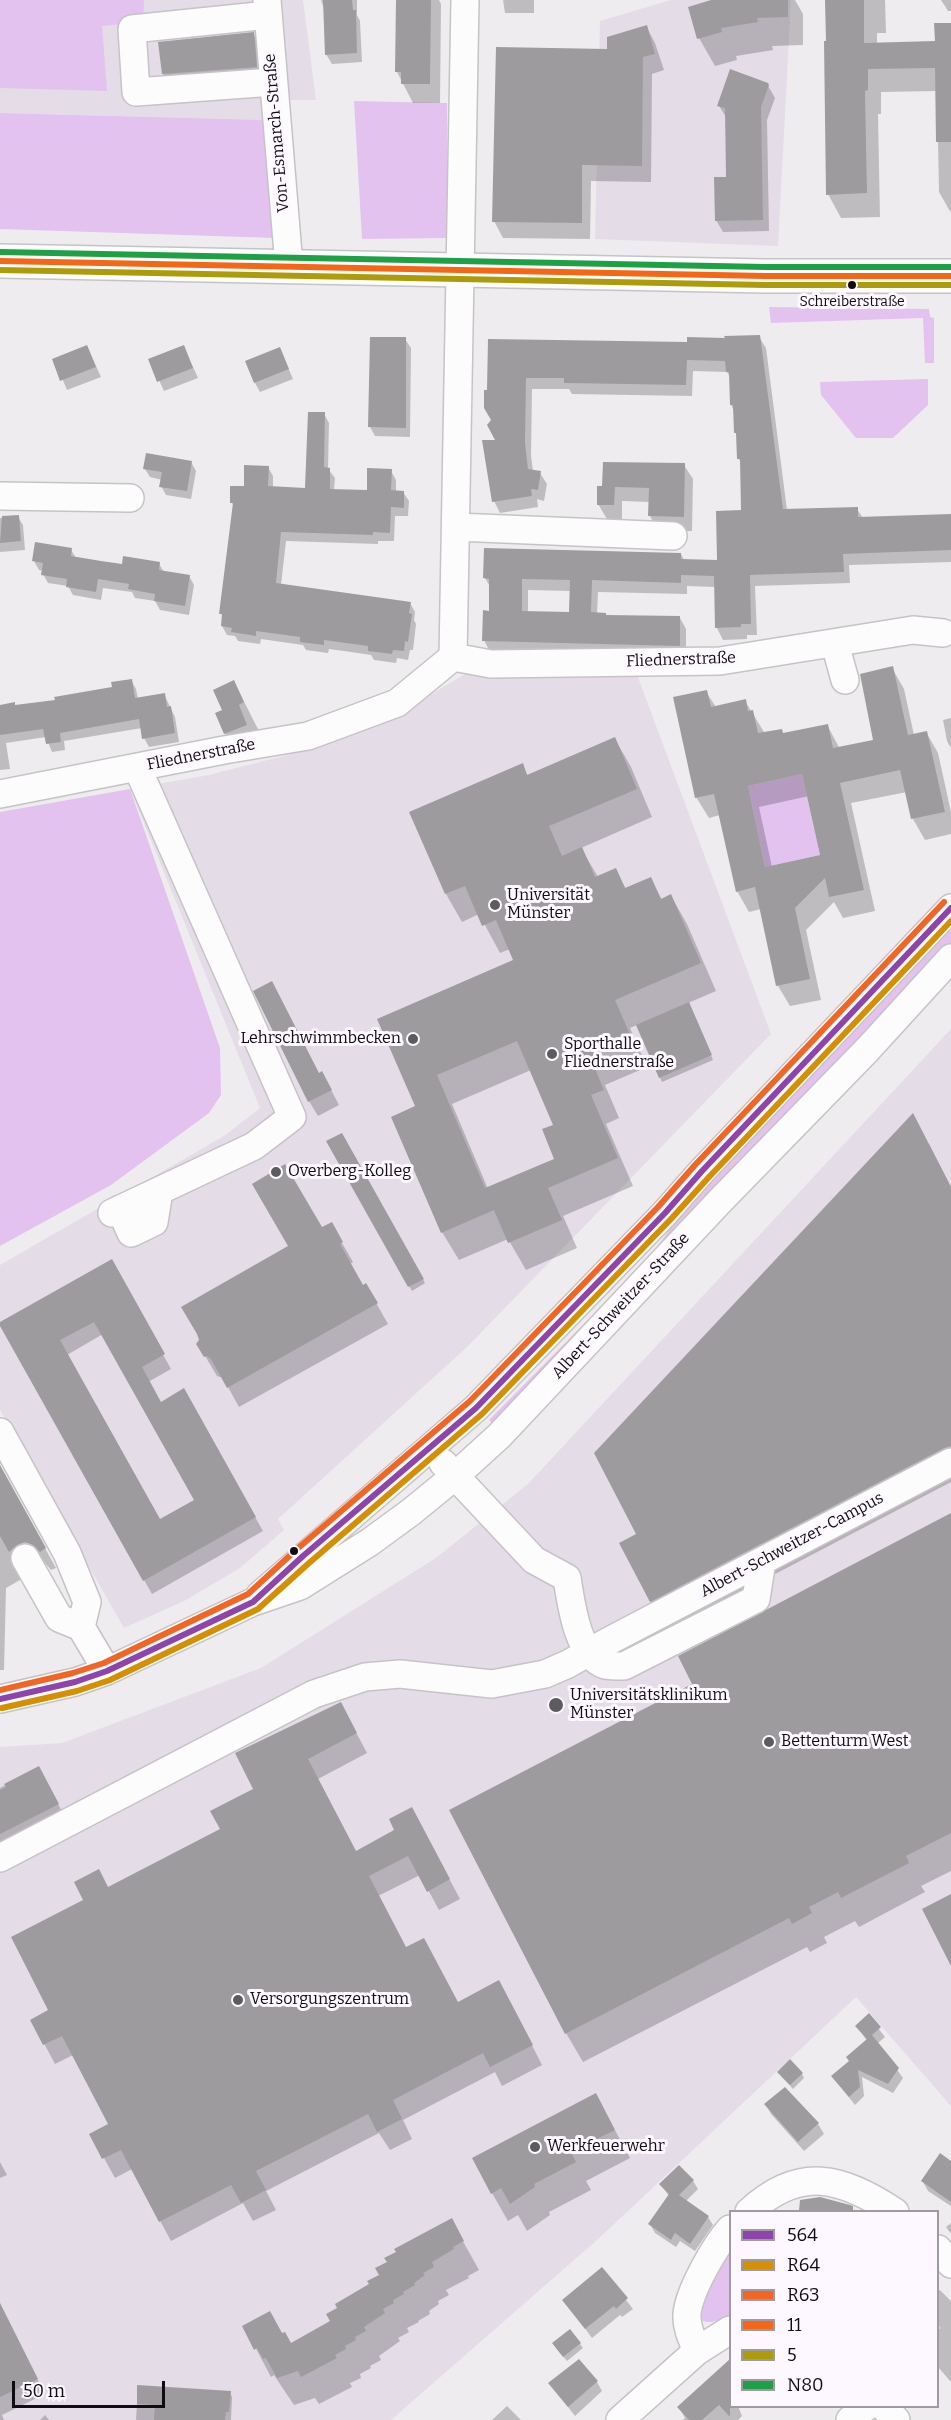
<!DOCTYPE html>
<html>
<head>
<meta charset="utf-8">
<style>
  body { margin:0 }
  #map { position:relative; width:951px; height:2420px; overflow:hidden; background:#efecf0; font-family:Bitter,serif }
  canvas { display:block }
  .legend { position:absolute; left:729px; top:2210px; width:210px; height:198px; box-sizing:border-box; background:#fdf8ff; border:2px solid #9e9a9f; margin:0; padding:8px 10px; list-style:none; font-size:18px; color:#0f0d0f }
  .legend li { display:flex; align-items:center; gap:12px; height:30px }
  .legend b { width:30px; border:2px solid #9e9a9f }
  .scale { position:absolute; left:12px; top:2381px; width:153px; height:27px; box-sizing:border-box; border:3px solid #0f0d0f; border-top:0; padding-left:8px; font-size:18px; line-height:21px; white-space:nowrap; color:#0f0d0f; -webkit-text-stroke:4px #fdf8ff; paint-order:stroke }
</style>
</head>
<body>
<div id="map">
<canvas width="951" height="2420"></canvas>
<ul class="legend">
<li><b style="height:8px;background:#8e44ad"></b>564</li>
<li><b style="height:8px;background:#d48f02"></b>R64</li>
<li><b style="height:8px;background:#f26522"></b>R63</li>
<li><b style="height:8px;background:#f36717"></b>11</li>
<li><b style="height:8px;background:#ad9c09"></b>5</li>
<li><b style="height:8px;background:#1ea146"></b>N80</li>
</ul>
<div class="scale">50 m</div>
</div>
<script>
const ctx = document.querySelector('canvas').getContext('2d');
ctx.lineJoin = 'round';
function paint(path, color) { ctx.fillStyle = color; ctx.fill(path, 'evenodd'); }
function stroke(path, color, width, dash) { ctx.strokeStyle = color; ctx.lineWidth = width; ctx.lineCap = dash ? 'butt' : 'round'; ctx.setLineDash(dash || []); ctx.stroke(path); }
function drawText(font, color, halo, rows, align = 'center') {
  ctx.font = font + ' Bitter,serif'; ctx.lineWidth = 6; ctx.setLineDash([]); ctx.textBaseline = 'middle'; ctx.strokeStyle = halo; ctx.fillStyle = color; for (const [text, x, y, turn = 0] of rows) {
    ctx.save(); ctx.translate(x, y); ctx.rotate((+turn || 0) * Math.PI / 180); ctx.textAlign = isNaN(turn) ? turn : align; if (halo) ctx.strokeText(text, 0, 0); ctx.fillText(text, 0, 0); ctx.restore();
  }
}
const built = new Path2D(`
  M0 0H303L316 100H290L267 120 0 113Z
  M671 0H791L778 246 595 239 600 21Z
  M636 672 771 1034 467 1347 278 1519 284 1530 240 1568 184 1601 124 1628 0 1410V1265L224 1136 260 1108 130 789 209 775 295 753 403 711 465 674Z
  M951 1029V2106L856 1997 597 2240 391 2420H0V1747L62 1743 261 1668 436 1558 528 1484Z`);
const green = new Path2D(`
  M0 0H144L143 22 102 26 107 91 0 88Z
  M354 101 447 103 448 238 362 239Z
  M0 113 267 120 275 238 0 229Z
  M769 307 929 309 930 317 934 318V363H925L923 318 771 323Z
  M928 379V405L893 438H856L821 395 820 382Z
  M802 774 820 855 765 867 748 786Z
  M130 789 220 1048 221 1095 209 1113 111 1185 0 1246V812Z
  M951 921V945L495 1426 489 1420 649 1258 698 1190Z
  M730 2243V2315C720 2319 709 2327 699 2318L697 2304Z`);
const shadow = new Path2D(`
  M321 0H357V15L360 21 362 62 332 64 326 54 324 9Z
  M398 0H439L441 4 440 103H413L397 72Z
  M503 0H534V13H505Z
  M716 0H795L803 14V45L772 46 773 50 736 56 737 60 715 66 699 38Z
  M826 0H885L886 33H877V44L936 43 951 24V213L939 192 937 91 881 92V114H878L880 217 841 218 828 194Z
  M941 0H951V11H948Z
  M646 26 655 43 664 70 652 74 651 182 591 181 590 239 503 238 494 221 608 50Z
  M253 34 256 38 258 71 166 78 163 74Z
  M767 84 775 98 767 120 769 231 723 232 716 220 728 179 726 117 719 106Z
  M759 337 766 348 787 510 857 509 863 518 951 515V562L849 565 850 583 755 586 757 635H747V639L723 640 717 628 715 587 687 586V594L598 592 597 614 606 617 680 618 686 629V657L490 652 484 640 490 612 491 588 485 578 681 554 684 560 719 561 743 511 741 463 739 459 738 437 735 432 734 411 731 405 730 377 727 372 693 371 692 396 572 394 569 389H532L531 456 533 471 540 473 547 484 544 501 537 499 538 507 500 513 494 501 497 441 489 391 490 340 688 343ZM528 590 571 591V614L528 613Z
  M405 339 411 348 410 437 375 436 370 427Z
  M87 346 101 377 67 390 54 359Z
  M184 347 198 378 164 391 150 360Z
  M280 349 293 379 260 392 255 383Z
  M324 414 329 423 328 469 335 478 334 490 368 491 391 471 396 480V492H403L409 501 408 516H395L394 541H378V544L286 541 281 585 410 603 415 612 414 620 416 624 413 650H410L408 660 397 658 396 663 374 660 371 655 351 652 329 649 328 653 306 650 303 645 261 639 260 644 238 641 235 636 227 635 222 626 223 618 221 613 234 507 232 503 268 467 273 476V488L306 489Z
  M191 462 196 471 191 499 166 495 161 486 162 480 150 477 145 469Z
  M684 465 693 479 692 531H658L650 516V502L622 501V519H607L598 504V487Z
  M18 517 23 525 25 550 0 552V518Z
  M71 550 76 558 123 566 159 564 164 572 189 576 194 585 189 615 160 610 155 601 135 598 132 592 103 588 101 600 73 595 68 586 48 583 43 574V571L39 570 34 561Z
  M892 668 904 689 914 735 926 732 938 753 951 812V834L925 840 913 819 907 792 851 803 875 911 843 918 834 902 806 930 821 1000 790 1006 778 986 761 909 749 912 737 891 720 815 709 818 696 797 706 692 716 707 745 701 764 732 783 735 827 725 840 749 875 741ZM809 796 822 856 772 867 759 807Z
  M131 680 136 689 138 699 164 694 175 717 179 742 149 747 144 738 142 728 64 741 65 750 52 752 46 737 6 743 10 769 0 770V720L114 688Z
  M234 682 259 731 262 753 241 761 225 733 224 711Z
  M951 718V748L947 741 943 720Z
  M615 739 631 767 652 817 581 848 598 877 615 870 626 889 650 879 662 900 671 896 687 924 716 991 688 1003 713 1060 662 1082 637 1025 630 1028 647 1067 605 1085 619 1118 606 1124 633 1186 563 1216 577 1248 526 1270 508 1239 459 1260 442 1232 417 1107 379 1019 515 961 510 949 500 953 479 914 462 922 446 894 522 765 528 776ZM531 1070 555 1125 556 1159 488 1189 452 1104Z
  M319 1075 330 1088 339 1105 318 1116 309 1101Z
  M342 1135 425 1283 412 1291 328 1142Z
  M929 1144 951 1187V1482L668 1630 651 1601 638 1535Z
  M331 1224 353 1262 350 1264 363 1287 366 1285 388 1324 239 1407 223 1378 217 1376 198 1344 321 1229Z
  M111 1261 171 1369 148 1382 160 1403 183 1390 263 1531 152 1594 0 1324ZM103 1334 196 1500 160 1520 67 1355Z
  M0 1467 56 1568 51 1570 45 1563 36 1561 21 1570 20 1580 6 1588 4 1670H0Z
  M951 1515V1871L921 1886 925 1892 859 1927 855 1921 824 1937 827 1943 810 1952 807 1947 583 2062 566 2033 694 1685Z
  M351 1723 367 1753 318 1779 356 1852 422 1828 460 1899 439 1910 420 1875 378 1896 406 1949 458 2004 510 2002 542 2065 502 2086 495 2072 403 2120 412 2139 390 2150 379 2133 266 2191 276 2210 253 2221 243 2203 171 2241 132 2169 115 2178 104 2158 110 2125 73 2055 55 2064 32 2021 50 2011 109 1888 222 1830 255 1789Z
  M39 1768 66 1819 0 1853V1788Z
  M869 2016 885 2037 878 2043 903 2078 893 2093 862 2077 864 2096 855 2105 832 2076 850 2061 867 2041 857 2026Z
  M802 2074 804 2078 793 2089 781 2076Z
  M785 2089 818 2124 824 2134 804 2151 771 2114 766 2105Z
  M596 2095 630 2158 586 2181 591 2190 549 2212 550 2215 527 2231 518 2215 508 2221 492 2193Z
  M0 2162 7 2175 0 2178Z
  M951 2162V2206L928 2191 923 2182Z
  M679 2167 693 2181 698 2189 685 2202 708 2217 713 2225 695 2251 680 2241 676 2247 655 2233 650 2224 669 2196 661 2185Z
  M822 2199 844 2212H800L801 2201Z
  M451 2220 479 2270 468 2276 469 2278 446 2290 449 2295 438 2301 439 2304 429 2311 430 2314 418 2321 419 2322 407 2328 409 2332 398 2338 400 2341 379 2356 381 2360 370 2366 371 2368 360 2374 361 2378 350 2383 352 2387 319 2404 315 2398 294 2405 274 2375 271 2377 244 2326 282 2335 291 2345 332 2322 381 2275Z
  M951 2223V2234L946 2227Z
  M602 2269 633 2309 622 2317 620 2315 592 2338 564 2300Z
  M940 2290 951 2301V2382L938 2367V2331L940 2328 938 2324V2291Z
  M0 2304 45 2394 2 2415 4 2420H0Z
  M570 2331 583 2348 567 2361 556 2348Z
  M730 2366V2406H738L742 2416 738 2420H683L685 2418 679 2407Z
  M597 2382 602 2391 575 2416 550 2384Z
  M138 2387 230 2393 232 2397 231 2420H136Z
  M507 2406 521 2420H492Z
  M45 2415 49 2420H40Z`);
const building = new Path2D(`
  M323 0H352L353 10H356L357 53 325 55Z
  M396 0H431L430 84H401V72H395Z
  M711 0H788V17L757 18 758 22 721 28 722 32 697 39 688 7Z
  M825 0H864V43L935 41 934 23H951V142H936L935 68 868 69V90L865 91 867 193 826 195 824 41H826Z
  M647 25 655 54 643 57 642 166 582 165V223L492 222 496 47 607 49V37Z
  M254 32 257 67 162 74 158 42Z
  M730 69 768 83 769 85 761 107 763 220 715 221 714 177H726L725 108 717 106Z
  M760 335 783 509 858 507V517L951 514V550L843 554 844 572 750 575 751 624H741V627L715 628 714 576 681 575V583L592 580 591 612 606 613V615L680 616V646L482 641 483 610 489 611V579L483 578 484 548 681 553V559L717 560 716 511 741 510 740 459H737L736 433H734L733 405H730L729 372H726L725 361 687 360 686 385 564 383V378H526L525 443 528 469 541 471 538 490 531 489 532 496 492 502 482 440H495L487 425 491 420 484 408V390H487L488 339 687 342V337L725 338 724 336ZM522 579 570 580 569 612 522 611Z
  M370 337H406V428L368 427Z
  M87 345 96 367 60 381 52 359Z
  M184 345 193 368 157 382 148 359Z
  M280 347 289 369 254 383 245 361Z
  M308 412H325L324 467 330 468V489L367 490V468L392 469 391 490 404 491V508L391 507 390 533 373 532V535L281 532 276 583 411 602 409 613 412 614 408 642 405 641 404 651 393 650 392 654 368 651V646L324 640V645L300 642V637L256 631V636L231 632 232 628 221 626 222 614H219L233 503H230V486H244V465L269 466 268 486 305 488Z
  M146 453 192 461 187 491 159 487 162 472 143 469Z
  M603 462 685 463 684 517 648 516 649 488 615 487 614 505H597V486H602Z
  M19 515 21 541 0 543 2 516Z
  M35 542 72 548 71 556 101 561 122 564 123 556 160 562 159 570 190 575 185 606 154 601 155 594 128 589 129 584 98 579 96 592 66 587 67 579 41 575 43 563 32 561Z
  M893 666 908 735 927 731 945 812 911 819 900 770 840 783 864 890 829 897 825 878 795 908 810 979 776 986 755 887 736 892 714 794 695 798 673 697 707 690 711 707 746 699 748 711 753 710 758 733 782 729 783 733 828 724 833 748 873 740 860 674ZM802 774 820 855 765 867 748 786Z
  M132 679 135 698 165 693 167 707 171 706 175 733 142 739 139 719 60 733 61 742 46 744 43 729 0 735V705L15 702V705L55 700 54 697 112 687 111 682Z
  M234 680 244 702 239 705 247 725 224 734 215 713 222 710 213 690Z
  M615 737 637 789 549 826 562 856 582 847 595 877 616 868 625 888 651 877 661 899 671 894 701 963 615 1000 632 1039 590 1057 604 1090 591 1095 618 1158 548 1188 562 1220 508 1243 494 1210 441 1233 391 1117 415 1106 377 1019 513 960 496 920 482 926 465 886 445 894 409 812 523 763 527 775ZM517 1041 553 1125 542 1129 554 1159 485 1188 437 1075Z
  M272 981 319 1073 322 1071 332 1090 308 1102 253 991Z
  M689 1002 712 1055 659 1078 636 1025Z
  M913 1113 951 1187V1446L944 1448 650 1602 619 1543 636 1534 594 1453Z
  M342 1133 424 1279 408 1287 326 1141Z
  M285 1164 322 1227 332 1222 343 1242 340 1244 363 1285 366 1283 378 1303 227 1388 211 1359 207 1356 204 1357 196 1344 199 1340 197 1334 181 1307 288 1246 252 1184Z
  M112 1259 165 1354 142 1367 161 1402 184 1388 256 1517 143 1581 0 1326V1322ZM94 1322 194 1500 160 1519 60 1340Z
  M0 1465 46 1548 40 1552 33 1545 25 1542 17 1545 9 1552 0 1536Z
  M951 1513V1833L906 1856 909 1863 841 1898 838 1892 809 1907 812 1913 792 1924 789 1918 565 2034 449 1810 692 1684 678 1656Z
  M341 1702 357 1733 308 1759 356 1851 394 1830 389 1819 412 1807 450 1879 427 1892 408 1856 369 1876 406 1947 424 1938 458 2002 499 1980 533 2045 490 2067 483 2053 393 2100 402 2119 377 2132 368 2114 256 2171 266 2190 241 2203 231 2185 159 2222 121 2150 102 2159 89 2134 108 2124 62 2036 43 2045 30 2020 48 2010 11 1937 83 1900 74 1882 99 1869 108 1887 220 1829 210 1811 253 1789 235 1753Z
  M39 1766 59 1804 0 1834V1790L6 1787 4 1784Z
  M951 1894V1966L922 1909Z
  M869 2013 881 2027 872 2035 899 2068 888 2084 858 2070 860 2087 849 2097 831 2076 849 2061 846 2057 867 2039 855 2026Z
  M790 2059 803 2073 790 2085 777 2072Z
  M785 2087 819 2123 798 2142 764 2104Z
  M596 2093 615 2130 571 2152 576 2162 534 2184 535 2187 510 2204 501 2188 491 2194 472 2158Z
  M940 2153 951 2161V2202L921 2181Z
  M679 2165 694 2180 679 2195 709 2216 690 2244 675 2233 671 2240 648 2224 669 2194 659 2184Z
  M820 2197 850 2205 853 2206V2211H799L800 2200Z
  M452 2218 464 2241 453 2247 454 2249 432 2262 434 2267 423 2273 425 2275 414 2283 415 2285 403 2292 404 2294 393 2300 394 2303 383 2309 385 2313 364 2327 366 2331 355 2337 356 2340 345 2346 346 2349 335 2355 337 2358 301 2377 298 2371 277 2378 266 2358 263 2359 257 2348 254 2350 242 2326 270 2311 282 2333 285 2332 291 2343 330 2321 326 2314 337 2308 335 2304 369 2284 367 2281 379 2275 375 2268 387 2262 384 2258 396 2252 394 2249Z
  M602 2267 628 2298 616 2309 614 2306 585 2329 562 2300Z
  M0 2303 38 2379 0 2397Z
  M570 2329 581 2343 563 2357 552 2343Z
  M579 2359 598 2381 568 2407 548 2383Z
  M730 2359V2417L719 2405 702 2420H689L677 2407Z
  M137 2385 231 2391 229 2412H226L225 2420H154L155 2405 137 2404Z`);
const minor = new Path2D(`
  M267 0 289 266
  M268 15 132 29 136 92 273 82
  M0 496 130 498
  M456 527 673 536
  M835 644 845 680
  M453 657 491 664 720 661 913 630 943 633
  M0 794 224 750 308 736 397 703 453 657 465 0
  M120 1209 131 1233 154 1222 159 1191
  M112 1213 254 1146 292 1117 137 767
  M0 1432 67 1553 87 1602 81 1627 107 1671
  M443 1463 534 1560 567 1578C571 1602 577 1656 605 1665 610 1666 618 1666 624 1666L756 1599 762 1561
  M25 1558 59 1618 81 1627
  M260 1595 476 1408 665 1213 702 1171 951 908
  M0 1699 75 1682 107 1671 253 1602 300 1586 370 1542 411 1512 455 1476 499 1436 720 1201 868 1049 951 958
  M0 1858 314 1694 365 1677 400 1674 492 1684 545 1674 568 1664 607 1642 951 1462
  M749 2212C800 2165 841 2177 895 2212
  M938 2249 951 2264
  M697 2351C692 2339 686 2327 687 2314 689 2291 715 2246 730 2229
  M883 2406 896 2420
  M620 2420 697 2351 730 2330
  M850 2420 867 2406`);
const major = new Path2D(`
  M0 261 765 276H951`);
const bus1 = new Path2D(`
  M0 1699 75 1682 107 1671 253 1602 303 1556 476 1408 665 1213 702 1171 951 908`);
const bus2 = new Path2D(`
  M2 1708 77 1691 110 1680 258 1609 309 1563 482 1414 671 1219 709 1177 951 921`);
const bus3 = new Path2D(`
  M0 1690 73 1673 104 1663 248 1594 297 1549 470 1401 658 1207 695 1165 944 902`);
const bus4 = new Path2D(`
  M0 261 765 276H951`);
const bus5 = new Path2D(`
  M0 270 765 285H951`);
const bus6 = new Path2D(`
  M0 252 765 267H951`);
const markers = [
  [852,285,5,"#0f0d0f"],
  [495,905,6,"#5d5b5e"],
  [413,1039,6,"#5d5b5e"],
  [552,1054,6,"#5d5b5e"],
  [276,1172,6,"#5d5b5e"],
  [294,1551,5,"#0f0d0f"],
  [556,1705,8,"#5d5b5e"],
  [769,1742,6,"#5d5b5e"],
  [238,2000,6,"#5d5b5e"],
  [535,2147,6,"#5d5b5e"]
];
const busNames = [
  ["Schreiberstraße",852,302]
];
const streetNames = [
  ["Von-Esmarch-Straße",277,133,-95],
  ["Fliednerstraße",681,660,-2],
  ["Fliednerstraße",201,755,-11],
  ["Albert-Schweitzer-Straße",621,1306,-47],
  ["Albert-Schweitzer-Campus",792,1545,-28]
];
const poiNames = [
  ["Universität",507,896],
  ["Münster",507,914],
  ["Lehrschwimmbecken",401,1039,"right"],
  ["Sporthalle",564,1045],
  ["Fliednerstraße",564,1063],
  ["Overberg-Kolleg",288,1172],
  ["Universitätsklinikum",570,1696],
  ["Münster",570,1714],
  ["Bettenturm West",781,1742],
  ["Versorgungszentrum",250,2000],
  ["Werkfeuerwehr",547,2147]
];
paint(built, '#e4dce6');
paint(green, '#e3c2ef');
paint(shadow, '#0003');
paint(building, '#9e9b9f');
stroke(minor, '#c6c3c6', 30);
stroke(major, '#c6c3c6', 36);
stroke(minor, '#fdfcfd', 27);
stroke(major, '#fdfcfd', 33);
stroke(bus1, '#8e44ad', 6);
stroke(bus2, '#d48f02', 6);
stroke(bus3, '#f26522', 6);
stroke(bus4, '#f36717', 6);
stroke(bus5, '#ad9c09', 6);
stroke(bus6, '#1ea146', 6);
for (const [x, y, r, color] of markers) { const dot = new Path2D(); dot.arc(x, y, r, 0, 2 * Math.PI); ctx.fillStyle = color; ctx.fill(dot); stroke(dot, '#fdf8ff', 2); }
drawText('14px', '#0f0d0f', '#fdf8ff', busNames);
drawText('16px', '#0f0d0f', '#fdf8ff', streetNames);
drawText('16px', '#0f0d0f', '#fdf8ff', poiNames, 'left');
</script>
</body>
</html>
